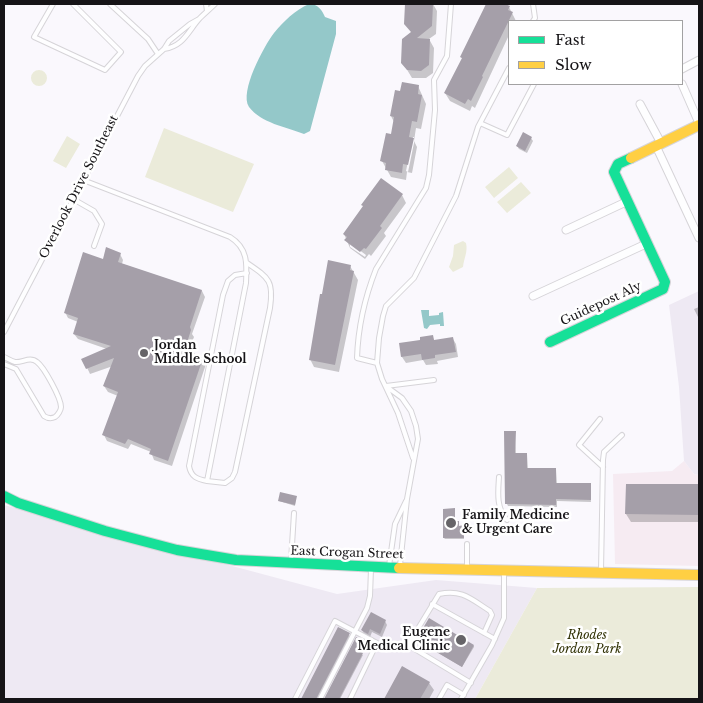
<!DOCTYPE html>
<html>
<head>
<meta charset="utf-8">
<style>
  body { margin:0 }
  #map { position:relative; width:703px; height:703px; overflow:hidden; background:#faf8fd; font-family:"Libre Baskerville",serif }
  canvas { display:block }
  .frame { position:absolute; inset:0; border:5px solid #161417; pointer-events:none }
  .legend { position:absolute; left:508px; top:20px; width:175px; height:65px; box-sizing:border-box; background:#fff; border:1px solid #a2a1a2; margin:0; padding:6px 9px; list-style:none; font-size:15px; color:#161417 }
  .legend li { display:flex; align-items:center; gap:10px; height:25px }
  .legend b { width:25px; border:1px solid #a2a1a2 }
</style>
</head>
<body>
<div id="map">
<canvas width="703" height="703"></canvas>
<div class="frame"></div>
<ul class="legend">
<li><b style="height:6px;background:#16e098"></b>Fast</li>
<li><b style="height:6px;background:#ffcf43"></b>Slow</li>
</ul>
</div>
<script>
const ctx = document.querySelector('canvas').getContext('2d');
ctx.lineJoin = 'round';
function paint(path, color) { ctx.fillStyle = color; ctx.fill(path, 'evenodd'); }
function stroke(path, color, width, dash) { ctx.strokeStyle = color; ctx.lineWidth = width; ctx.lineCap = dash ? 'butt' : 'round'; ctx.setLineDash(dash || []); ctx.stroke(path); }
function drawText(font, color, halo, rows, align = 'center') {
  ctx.font = font + ' "Libre Baskerville",serif'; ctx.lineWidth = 5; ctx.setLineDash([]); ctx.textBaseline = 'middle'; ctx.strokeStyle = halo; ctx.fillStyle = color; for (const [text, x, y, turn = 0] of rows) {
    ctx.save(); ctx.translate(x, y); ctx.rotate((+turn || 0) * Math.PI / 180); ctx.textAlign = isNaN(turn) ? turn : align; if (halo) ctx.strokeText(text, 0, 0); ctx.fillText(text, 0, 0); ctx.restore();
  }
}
const commercial = new Path2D(`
  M684 461 694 474 699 475V566L615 564 613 474 672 471Z`);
const built = new Path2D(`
  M699 291V475L694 474 684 461 679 387 669 305Z
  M4 505 337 594 436 580 537 588 475 699H4Z`);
const green = new Path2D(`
  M31 78a8 8 0 1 1 16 0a8 8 0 1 1-16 0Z
  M164 128 254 164 233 212 145 177Z
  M67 136 80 144 66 168 53 161Z
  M509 167 518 178 494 198 485 187Z
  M521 182 531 193 507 213 497 202Z
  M463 241 466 243C468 252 464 258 463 267L453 272 449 267 453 256 454 245Z
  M699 587V699H475L537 588Z`);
const water = new Path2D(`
  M309 4C318 4 322 10 325 17L336 21V34L310 131 304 134C286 127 261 123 249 107 239 92 264 46 274 33 284 21 295 10 309 4Z
  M421 310H429V316L439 315V313L443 312 444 326H440V324L430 325 427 329 424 328Z`);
const shadow = new Path2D(`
  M406 4H433L437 11 436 34 429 39 434 48 433 73 426 78H412L403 63 412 33 406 24Z
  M488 4H502L509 7 516 21H509V35L475 108 472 106 470 111 450 101 445 93 463 59 461 57Z
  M418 86 426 104 421 129 416 128 414 141 417 147 412 173 407 172 406 180 391 177 382 161 392 136 394 122 391 116 401 92ZM413 137H414V143L408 172 406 171Z
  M531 138 533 141 527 153 519 149 517 146Z
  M402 195 406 203 384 233 386 236 371 256 369 254 365 259 350 248 344 234ZM350 243 366 255 365 257 350 247Z
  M120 254 123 260 122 264 202 291 205 297 192 334 194 337 188 352 202 359 206 364 172 466 154 460 151 452 131 444 128 449 107 441 104 435 118 396 108 392 104 386 113 366 90 374 83 359 107 349 78 339 74 334 78 322 68 318 65 312 103 260Z
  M350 266 358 280 339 372 314 367 310 359Z
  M699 307V319L694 309Z
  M432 336 435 342 453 339 456 344 458 357 437 361 438 364 426 365 423 360 406 363 402 357 400 344 421 341Z
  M515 432 516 454H527L528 469H556L557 484H590L591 502 557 501V507L508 506 507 504Z
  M627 486H699V522H631L626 514Z
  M296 497 295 506 279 501Z
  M455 523 459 524V527L464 528V539H445L444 538Z
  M385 621 387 625 382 637 372 632 370 637 364 634 362 630Z
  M339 629 350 636 317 699H303Z
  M357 638 364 643 359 653 363 655 340 699H326Z
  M418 641 474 646V647L462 667Z
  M403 667 429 683 434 690 429 699H385Z`);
const building = new Path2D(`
  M405 4H433L432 26 417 38 430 39 429 65 421 71 407 70 401 63 402 39 411 32 404 24Z
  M486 4H505L510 6 508 10 513 12 482 76 483 77 471 101 468 99 465 104 444 93 462 58 460 57Z
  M402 82 419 85 418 94 422 95 417 122 412 121 409 137 414 138 408 165 403 164 402 173 385 170 386 163 380 161 386 133 391 134 394 117 390 116 395 90 400 91Z
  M523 132 532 137 525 151 516 146Z
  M381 178 403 194 380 226 382 228 366 249 364 248 360 252 344 240 347 237 343 234 363 206 361 205Z
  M106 247 121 253 118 262 202 290 190 327 191 330 185 349 203 358 168 461 149 454 151 449 128 439 125 444 102 435 118 392 103 386 114 358 86 369 81 359 111 346 73 334 78 318 64 313 83 252 103 259Z
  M328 260 351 265 350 270 354 271 335 365 309 360 320 294H322Z
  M433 335 434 340 453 337 456 352 435 355V358L422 360 421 354 401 357 399 343 420 340V337Z
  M504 431H516L515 453H527V468H556V483H591V500L556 499V505L505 504Z
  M626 484H699V515L625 514Z
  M280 492 297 496 295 505 278 501Z
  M455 508V521H459V526L464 525V538H443V509Z
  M371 612 386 620 380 634 370 629 368 634 361 630Z
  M429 618 474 645 462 667 416 640Z
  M338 627 350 633 316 699H301Z
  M356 637 364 641 359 651 363 653 339 699H324Z
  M402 666 430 682 420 699H384Z`);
const lane = new Path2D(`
  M53 4 34 37 105 70 121 52 73 4
  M110 4 148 39 158 54
  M206 4 207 11
  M533 21 535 18 533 4
  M164 49C184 46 188 31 200 18 205 13 210 9 215 4
  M480 123 507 135 534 84
  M83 180 230 237C248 248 247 264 246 283L207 481 225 483 232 478 235 472 270 308C274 281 269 278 247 263
  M73 199 94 211 102 224 94 246
  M4 332 138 76 145 66 164 49 169 41 190 24 199 19
  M4 357C7 358 11 361 15 362 22 363 30 356 37 362 44 367 61 398 61 407 61 410 58 415 55 417 51 419 47 418 44 416L16 369 4 364
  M377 363 357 358C358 328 365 297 376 269L426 188 429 175 435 110 434 80 447 56 451 4
  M386 386 434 380
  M387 387 402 398 411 411 416 426 418 439 407 499 400 565
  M600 419 579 445 603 467
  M413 458 398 413 382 379 377 363 379 338 383 316 386 306 414 278 456 196 478 127 509 68
  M499 477C498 492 496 508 507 520
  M207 481C197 479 191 477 189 466L223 295 228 281 235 275 247 273
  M291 561 294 513
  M389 566 395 524 406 501
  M467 567V544
  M601 571 603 460 604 452 622 435
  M432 604 495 639
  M471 683 408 645 439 594C462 589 471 599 490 611L492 615 484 633
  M295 699 335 621 377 643 350 699
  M320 699 367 608 370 596 371 569
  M439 699 447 685 464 695
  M461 699 492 645 504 618V572`);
const street = new Path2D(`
  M682 69 699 60
  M682 84 699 123
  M640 104 661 143
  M656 146 699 238
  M566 230 628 201
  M533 296 648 243`);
const fast = new Path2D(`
  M550 342 663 289 665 282 614 172 618 164 631 158
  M4 496 18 503 105 531 177 550 236 560 399 568`);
const slow = new Path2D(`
  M631 158 699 125
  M399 568 699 575`);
const markers = [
  [144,353,5,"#666468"],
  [451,523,6,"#666468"],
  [461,640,6,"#666468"]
];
const streetNames = [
  ["Overlook Drive Southeast",79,187,-63],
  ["Guidepost Aly",601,304,-25],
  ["East Crogan Street",347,553,2]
];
const poiNames = [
  ["Jordan",154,346],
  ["Middle School",154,360],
  ["Family Medicine",462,516],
  ["& Urgent Care",462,530],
  ["Eugene",450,633,"right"],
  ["Medical Clinic",450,647,"right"]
];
const parkNames = [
  ["Rhodes",587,636],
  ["Jordan Park",587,650]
];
paint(commercial, '#f6ebf2');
paint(built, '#eee9f3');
paint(green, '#ebebda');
paint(water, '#94c8c9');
paint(shadow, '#0003');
paint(building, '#a59fa9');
stroke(lane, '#d6d4d8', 6);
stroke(street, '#d6d4d8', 9);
stroke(fast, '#d6d4d8', 12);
stroke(slow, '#d6d4d8', 12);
stroke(lane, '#fefeff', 4);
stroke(street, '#fefeff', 7);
stroke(fast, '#16e098', 10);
stroke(slow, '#ffcf43', 10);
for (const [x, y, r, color] of markers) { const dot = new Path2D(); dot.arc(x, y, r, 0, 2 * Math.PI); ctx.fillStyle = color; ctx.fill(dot); stroke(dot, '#fff', 2); }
drawText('12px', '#161417', '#fff', streetNames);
drawText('bold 12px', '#161417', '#fff', poiNames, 'left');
drawText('italic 12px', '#313205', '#fff', parkNames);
</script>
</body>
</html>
